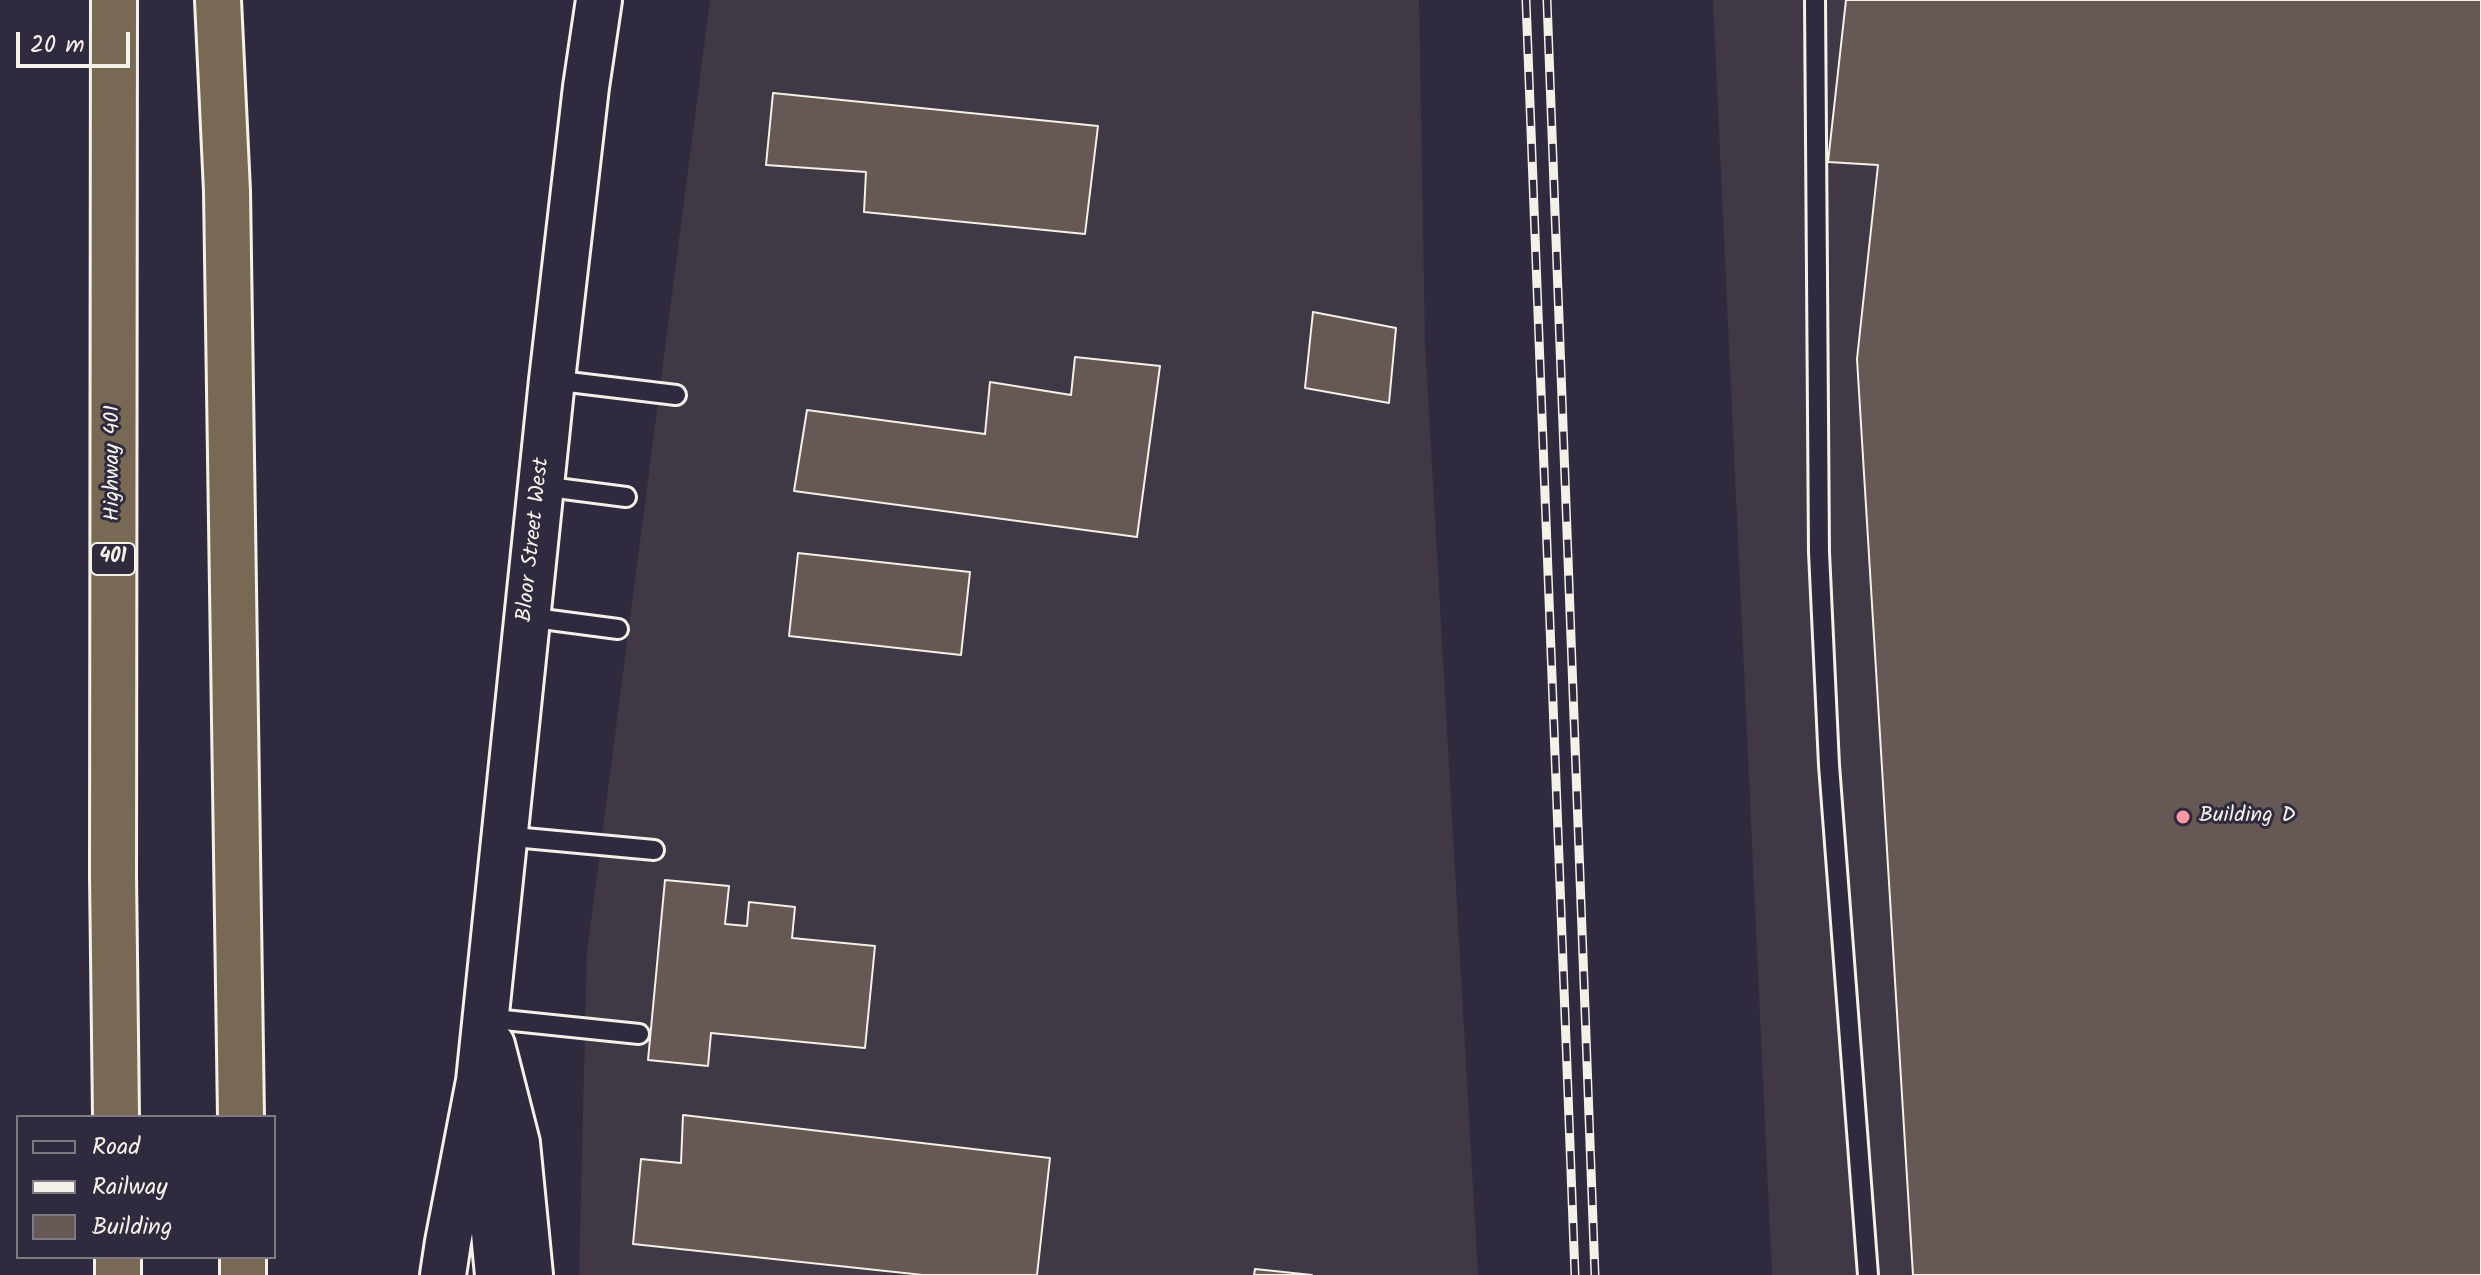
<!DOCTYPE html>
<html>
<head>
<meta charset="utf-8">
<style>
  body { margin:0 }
  #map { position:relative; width:2481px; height:1275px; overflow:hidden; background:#2f2a3d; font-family:Kalam,sans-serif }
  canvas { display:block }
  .legend { position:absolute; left:16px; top:1115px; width:260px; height:144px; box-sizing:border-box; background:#2f2a3d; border:2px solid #7e7a81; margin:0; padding:10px 14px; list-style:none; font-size:24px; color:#f4f1e8 }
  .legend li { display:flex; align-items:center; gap:16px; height:40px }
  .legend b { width:40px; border:2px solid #7e7a81 }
  .scale { position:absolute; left:16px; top:32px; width:114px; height:36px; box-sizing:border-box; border:4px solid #f4f1e8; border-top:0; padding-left:10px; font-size:24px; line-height:28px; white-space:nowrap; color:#f4f1e8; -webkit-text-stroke:6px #2f2a3d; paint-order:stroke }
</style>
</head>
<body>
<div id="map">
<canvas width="2481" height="1275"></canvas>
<ul class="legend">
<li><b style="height:10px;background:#2f2a3d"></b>Road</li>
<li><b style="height:10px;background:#f4f1e8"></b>Railway</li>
<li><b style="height:22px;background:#665854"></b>Building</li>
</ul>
<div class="scale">20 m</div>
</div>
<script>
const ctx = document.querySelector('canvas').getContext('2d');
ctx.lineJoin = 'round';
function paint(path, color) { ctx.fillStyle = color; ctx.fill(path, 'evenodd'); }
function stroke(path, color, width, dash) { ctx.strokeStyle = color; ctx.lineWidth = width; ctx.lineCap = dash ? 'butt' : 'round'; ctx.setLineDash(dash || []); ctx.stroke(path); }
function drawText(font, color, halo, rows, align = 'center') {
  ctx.font = font + ' Kalam,sans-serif'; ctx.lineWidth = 6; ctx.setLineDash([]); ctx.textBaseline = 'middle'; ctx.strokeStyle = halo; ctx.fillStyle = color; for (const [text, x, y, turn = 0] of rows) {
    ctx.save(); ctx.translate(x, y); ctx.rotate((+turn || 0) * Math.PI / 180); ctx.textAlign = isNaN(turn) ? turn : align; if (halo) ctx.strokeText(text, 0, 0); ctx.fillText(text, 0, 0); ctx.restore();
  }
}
const built = new Path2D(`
  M710 0H1419L1425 343 1478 1275H579L587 952Z
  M1713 0H2481V1275H1772Z`);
const building = new Path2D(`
  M1846 0H2481V1275H1913L1857 359 1878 165 1828 162Z
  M773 93 1098 126 1085 234 864 212 866 172 766 165Z
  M1313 312 1396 328 1389 403 1305 388Z
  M1075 357 1160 366 1137 537 794 491 807 410 985 434 990 382 1071 395Z
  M798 553 970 572 961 655 789 636Z
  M665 880 729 886 725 924 747 926 749 902 795 907 792 938 875 946 865 1048 711 1033 708 1066 648 1060Z
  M683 1115 1050 1158 1037 1275H923L633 1244 641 1159 681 1163Z
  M1255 1269 1312 1275H1254Z`);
const lane = new Path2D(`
  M1815 0 1819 552 1829 765 1868 1275
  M552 380 676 395
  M541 486 626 497
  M527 617 618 629
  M503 836 654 850
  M485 1018 639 1034`);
const secondary = new Path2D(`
  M492 1045 517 1143 530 1275
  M485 1138 498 1275
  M443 1275 448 1242 479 1081 552 380 586 87 599 0`);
const highway = new Path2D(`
  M114 0 113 875 116 1117
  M218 0 227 191 241 1117
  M118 1257V1275
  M243 1257V1275`);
const rail = new Path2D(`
  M1526 0 1575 1275
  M1547 0 1595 1275`);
const markers = [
  [2183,817,8,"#ff9aa2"]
];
const shields = [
  [113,559,44]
];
const shieldNames = [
  ["401",113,559]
];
const streetNames = [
  ["Highway 401",114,463,-90],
  ["Bloor Street West",535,540,-84]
];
const poiNames = [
  ["Building D",2199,817]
];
paint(built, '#403844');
paint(building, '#665854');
stroke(building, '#f4f1e8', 2);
stroke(lane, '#f4f1e8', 24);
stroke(secondary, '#f4f1e8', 50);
stroke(highway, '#f4f1e8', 50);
stroke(lane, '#2f2a3d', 18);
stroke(secondary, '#2f2a3d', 44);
stroke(highway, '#776954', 44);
stroke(rail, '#f4f1e8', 9);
stroke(rail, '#2f2a3d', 6, [18]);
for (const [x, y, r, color] of markers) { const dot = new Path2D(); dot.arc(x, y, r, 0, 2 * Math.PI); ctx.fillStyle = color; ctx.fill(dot); stroke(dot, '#2f2a3d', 3); }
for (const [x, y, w] of shields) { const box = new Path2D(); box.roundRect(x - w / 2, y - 16, w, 32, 6); ctx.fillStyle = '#2f2a3d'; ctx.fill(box); stroke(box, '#f4f1e8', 2); }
drawText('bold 20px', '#f4f1e8', null, shieldNames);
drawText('22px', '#f4f1e8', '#2f2a3d', streetNames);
drawText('22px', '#f4f1e8', '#2f2a3d', poiNames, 'left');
</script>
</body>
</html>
